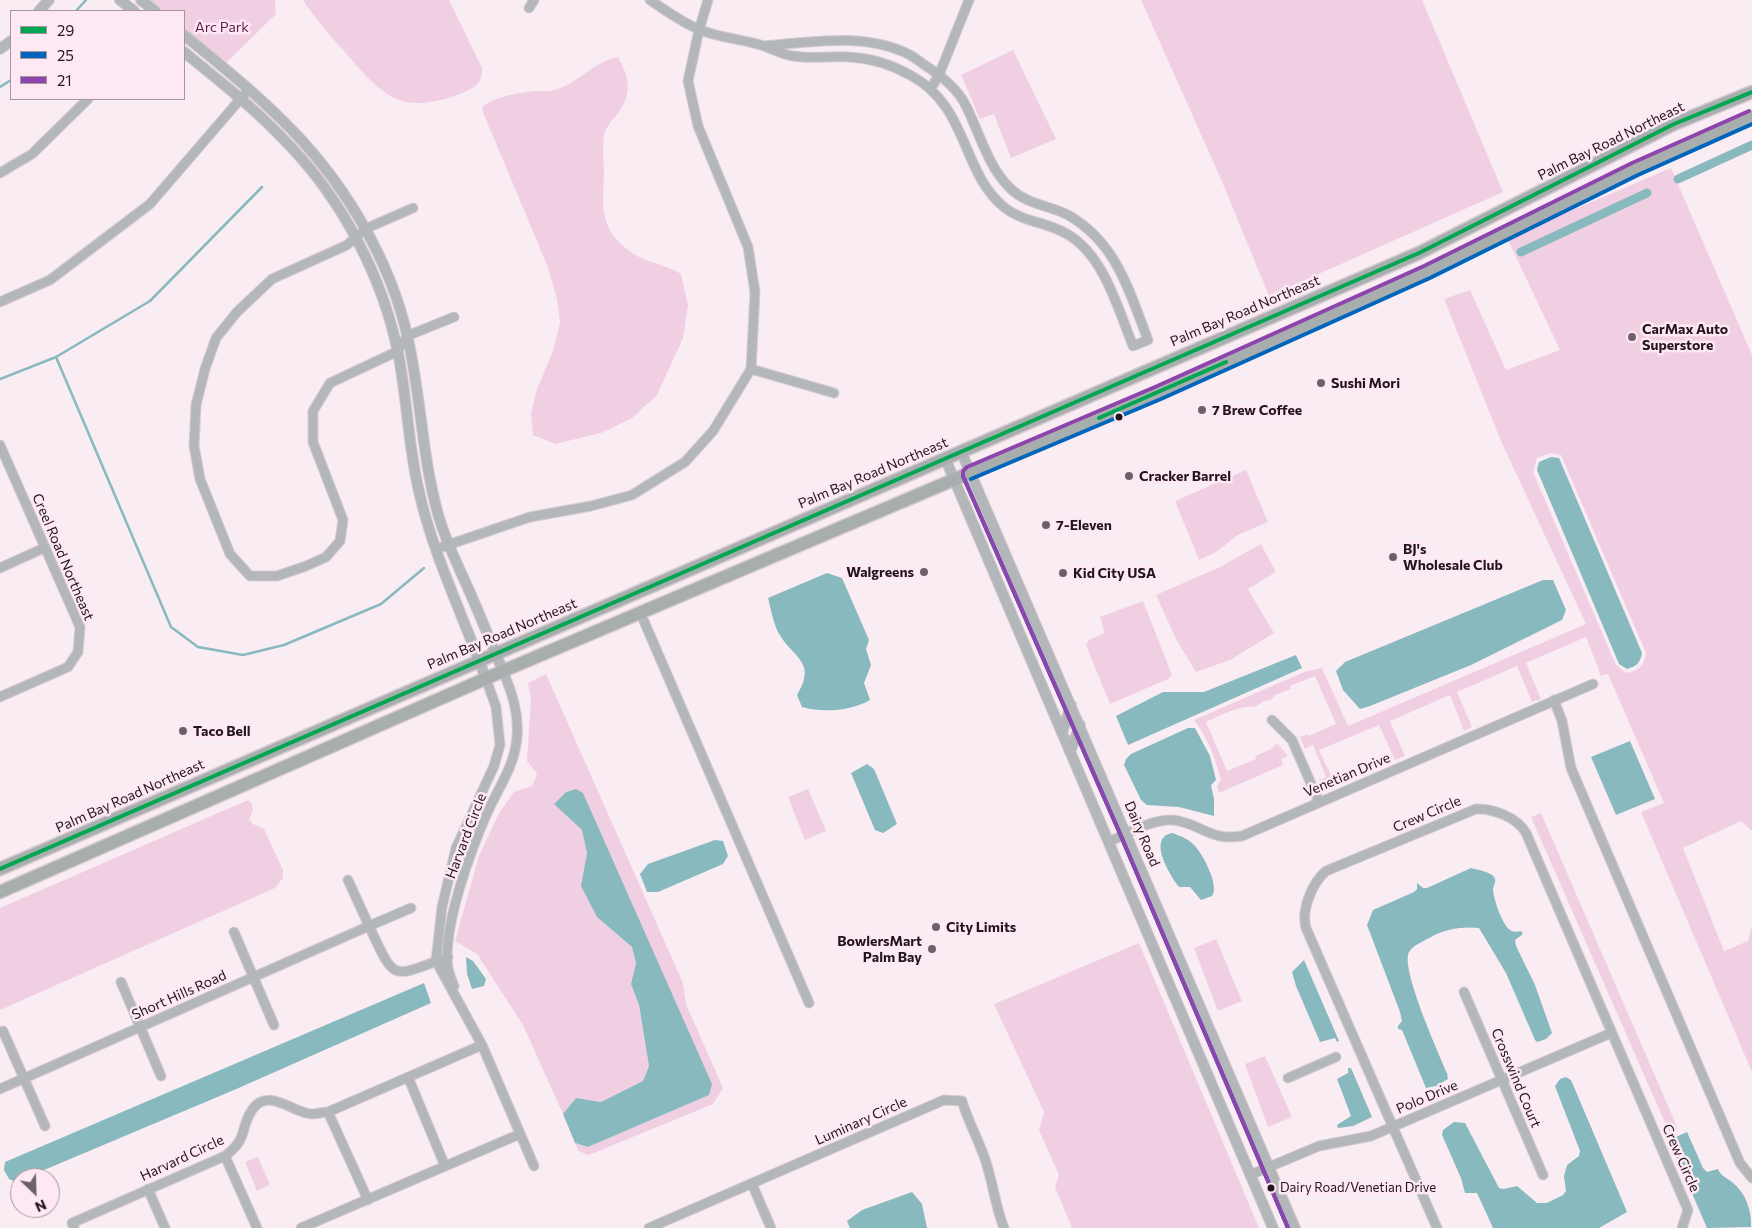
<!DOCTYPE html>
<html>
<head>
<meta charset="utf-8">
<style>
  body { margin:0 }
  #map { position:relative; width:1752px; height:1228px; overflow:hidden; background:#f9edf3; font-family:Commissioner,sans-serif }
  canvas { display:block }
  .legend { position:absolute; left:10px; top:10px; width:175px; height:90px; box-sizing:border-box; background:#fee8f4; border:1px solid #a6949e; margin:0; padding:6px 9px; list-style:none; font-size:15px; color:#22161d }
  .legend li { display:flex; align-items:center; gap:10px; height:25px }
  .legend b { width:25px; border:1px solid #a6949e }
  .north { position:absolute; left:10px; top:1168px; width:50px; height:50px; box-sizing:border-box; background:#fee8f4; border:1px solid #a6949e; border-radius:50%; rotate:156deg; font-size:14px; font-weight:700; line-height:20px; text-align:center; color:#22161d }
  .north::after { content:''; display:block; margin:auto; width:18px; height:22px; background:#6d6168; clip-path:polygon(50% 0,100% 100%,50% 72%,0 100%) }
</style>
</head>
<body>
<div id="map">
<canvas width="1752" height="1228"></canvas>
<ul class="legend">
<li><b style="height:6px;background:#00a651"></b>29</li>
<li><b style="height:6px;background:#0065bd"></b>25</li>
<li><b style="height:6px;background:#8e44ad"></b>21</li>
</ul>
<div class="north">N</div>
</div>
<script>
const ctx = document.querySelector('canvas').getContext('2d');
ctx.lineJoin = 'round';
function paint(path, color) {
  ctx.fillStyle = color;
  ctx.fill(path, 'evenodd');
}
function stroke(path, color, width, dash) {
  ctx.strokeStyle = color;
  ctx.lineWidth = width;
  ctx.lineCap = dash ? 'butt' : 'round';
  ctx.setLineDash(dash || []);
  ctx.stroke(path);
}
function write(font, color, halo, rows, align = 'center') {
  ctx.font = font + ' Commissioner,sans-serif';
  ctx.lineWidth = 5;
  ctx.setLineDash([]);
  ctx.textBaseline = 'middle';
  ctx.strokeStyle = halo;
  ctx.fillStyle = color;
  for (const [text, x, y, turn = 0] of rows) {
    ctx.save();
    ctx.translate(x, y);
    ctx.rotate((+turn || 0) * Math.PI / 180);
    ctx.textAlign = isNaN(turn) ? turn : align;
    if (halo) ctx.strokeText(text, 0, 0);
    ctx.fillText(text, 0, 0);
    ctx.restore();
  }
}
const green = new Path2D(`
  M148,0H275L276,14L222,67L184,30V11H162Z
  M303,0H449L482,68C483,84 474,88 460,94C399,117 381,94 344,51C329,34 315,19 303,0Z
  M1141,0H1422L1503,192L1269,296L1220,177Z
  M1013,50L1056,139L1011,158L994,114L980,119L961,75Z
  M618,57C629,76 633,94 618,113C613,119 605,128 604,136C602,148 604,161 604,174C603,204 599,228 627,249C643,263 664,263 681,274L688,305L683,338L657,395L632,418L601,433L555,444L533,435L531,413L537,389L553,351L560,323L557,299L547,265L482,110L483,106C497,96 518,93 535,91C541,91 548,92 554,90C578,84 594,61 618,57Z
  M1671,168L1752,355V831L1741,821L1683,848L1724,951L1748,941L1752,926V1072L1641,812L1664,803L1608,674L1601,676L1586,637L1526,663L1541,699L1532,702L1517,666L1457,692L1472,727L1464,731L1450,695L1390,721L1405,756L1395,760L1379,725L1319,750L1336,786L1331,788L1320,783L1319,780L1326,777L1313,745L1305,749L1300,737L1307,734L1308,736L1336,724L1315,676L1290,686L1291,689L1275,695L1271,700L1264,701L1255,707C1242,704 1219,716 1206,722L1227,771L1256,759L1255,756L1271,749L1277,743L1288,756L1281,759L1283,765L1219,793L1217,787L1221,780C1215,758 1208,738 1194,720L1304,672L1322,668L1348,726L1586,624L1501,441L1444,299L1470,290L1506,370L1560,350L1507,238ZM1551,453L1561,455L1646,653C1644,666 1639,671 1626,673L1616,665L1533,472L1537,458Z
  M1246,470L1268,522L1238,535L1216,552L1199,560L1175,501Z
  M1261,544L1276,572L1248,589L1274,633L1230,660L1196,672L1176,639L1156,595L1220,567Z
  M1143,601L1172,675L1168,679L1110,704L1086,645L1089,640L1105,633L1100,617Z
  M546,674L683,983L686,1004L723,1088L713,1104L589,1155L578,1151L575,1143L588,1147L709,1095L576,789L566,792L554,804L582,829L587,853L582,886L597,917L632,947L636,963L631,984L639,1005L649,1066L643,1081L601,1102L576,1098L563,1114L523,1025L477,954L455,941L479,856L499,813L514,792L532,786L537,774L527,761L531,699L528,683Z
  M808,789L826,831L805,840L788,797Z
  M248,800L252,804L253,810L249,820L253,824L264,829L283,870V878L275,888L0,1010V908Z
  M1541,813L1678,1129L1669,1132L1531,817Z
  M1216,939L1242,1001L1218,1011L1194,948Z
  M1139,943L1259,1228H1072L1055,1187L1059,1175L1039,1130L1044,1112L994,1004Z
  M1265,1056L1292,1117L1268,1127L1245,1064Z
  M258,1157L270,1185L257,1191L245,1162Z`);
const water = new Path2D(`
  M1551,457L1559,458L1642,653C1640,663 1637,666 1627,669L1619,664L1537,470L1539,462Z
  M827,573L842,578L869,640L866,649L871,665L864,683L870,700C851,711 823,713 802,707L797,695C818,661 792,658 778,632C773,622 771,609 768,598Z
  M1543,580H1553L1566,610L1562,620L1471,665L1370,706L1360,709L1343,690L1336,671L1345,662Z
  M1296,655L1302,668L1128,745L1116,716L1163,692H1204Z
  M1188,728H1195L1210,756L1216,780L1211,785L1214,799V816L1179,807L1147,805L1141,800L1124,765L1126,759L1131,754Z
  M1630,741L1655,799L1616,815L1591,757Z
  M867,764L874,769L897,824L883,833L875,830L851,773Z
  M576,789L583,793L712,1084L709,1095L588,1147L575,1143L563,1114L576,1098L601,1102L643,1081L649,1066L639,1005L631,984L636,963L632,947L597,917L581,886L587,853L582,830L554,804L566,792Z
  M1172,833C1180,836 1187,838 1193,844C1202,852 1220,886 1212,896L1201,900L1190,887H1179L1176,883C1168,871 1148,838 1172,833Z
  M715,840L723,841L728,856L723,864L658,892H647L640,874L648,864Z
  M1471,868C1478,870 1493,872 1495,879C1496,883 1493,886 1493,890C1494,900 1502,924 1510,930C1513,932 1517,932 1521,931L1523,934L1515,940L1516,946L1535,985L1552,1033L1546,1039L1537,1042L1535,1040L1506,973L1479,928C1464,926 1444,929 1431,937C1424,941 1413,945 1409,952C1400,968 1439,1054 1447,1073L1448,1079L1436,1086L1426,1088L1402,1030L1398,1029V1026L1402,1021L1400,1012L1367,925L1373,910L1414,892L1417,889V883L1423,888H1427Z
  M466,957L473,961L486,979L484,986L472,989L467,974Z
  M1304,960L1339,1041L1337,1042L1335,1038L1320,1042L1296,986L1292,972Z
  M424,983L431,1003L234,1090L25,1178H20L16,1182L9,1179L4,1170L5,1162Z
  M1348,1068H1351L1372,1117L1353,1126L1338,1128L1337,1125L1351,1116L1337,1079L1348,1073Z
  M1566,1077L1571,1080L1627,1212L1599,1228H1493L1477,1193H1465L1461,1178L1442,1135L1443,1130L1454,1122L1465,1123L1499,1188L1504,1189L1517,1186L1537,1203H1547L1563,1195L1566,1191L1564,1176L1567,1165L1579,1156L1580,1151L1555,1086L1560,1079Z
  M1687,1132L1703,1168L1707,1172L1718,1169C1721,1176 1727,1178 1732,1182C1746,1193 1752,1211 1751,1227L1707,1228L1669,1140Z
  M912,1192L922,1204L927,1228H850L847,1221L862,1210Z`);
const stream = new Path2D(`
  M76,11L86,0
  M0,87L11,80
  M56,357L171,627L198,647L243,655L284,645L381,604L424,568
  M0,379L56,357L150,301L262,187`);
const canal = new Path2D(`
  M1678,179L1752,145
  M1521,252L1647,193`);
const minor = new Path2D(`
  M650,0C665,10 681,22 698,29C718,38 743,39 764,46C773,49 783,55 793,56C811,59 831,56 849,57C870,58 892,65 910,75C969,106 961,173 1005,208C1023,222 1047,222 1067,234C1104,255 1118,309 1133,346L1148,340C1129,291 1117,243 1068,215C1049,205 1027,205 1010,188C987,166 979,130 964,102C957,90 943,77 932,70C924,65 917,59 910,55C866,32 811,42 764,46
  M529,8L534,0
  M931,88L939,75L969,0
  M0,173L32,154L88,99
  M413,208L365,229L347,245L272,279L237,312L216,338L205,369L196,405L194,446L200,479L230,554L250,576H277L306,566L326,557L340,541L343,520L313,442V411L330,383L398,351L407,336L454,317
  M0,302L50,280L150,204L249,89
  M751,369L834,393
  M0,445L80,627L78,652L68,667L0,697
  M436,549L530,517L591,506L632,495L685,462L713,431L751,369L755,292L748,247L698,126L688,81L699,30L708,0
  M0,568L44,548
  M640,612L809,1003
  M486,679L496,707L500,745L494,766L456,848L442,907L436,961L482,1045L534,1166
  M1554,700L1562,721L1571,768L1740,1163L1752,1178
  M1272,720L1292,740L1319,802
  M1109,842C1128,833 1157,816 1179,821C1205,827 1212,841 1242,836L1593,684
  M348,880L369,926L411,908
  M234,932L274,1025
  M121,982L161,1076
  M454,986C452,981 449,974 448,968C442,928 471,849 488,811C499,787 515,765 517,737C519,713 512,693 503,671
  M1464,992L1543,1175
  M3,1031L45,1126
  M408,1077L445,1166
  M1288,1078L1336,1057
  M0,1089L369,926C396,983 390,978 448,957
  M328,1112L368,1200
  M225,1156L257,1228
  M1250,1175L1319,1146L1371,1136L1611,1033
  M752,1184L771,1228
  M148,1189L165,1228
  M74,1228L72,1223L225,1156C249,1138 239,1130 252,1110C268,1086 294,1114 312,1114C317,1114 323,1112 328,1112L482,1045
  M301,1228L520,1134
  M649,1228L944,1100L962,1101C968,1121 978,1139 985,1159C993,1182 995,1206 1004,1228
  M1437,1228L1306,928C1301,910 1312,883 1326,871L1476,809C1493,808 1518,818 1526,833L1688,1210L1682,1228`);
const tertiary = new Path2D(`
  M120,0L134,11
  M141,0L155,11
  M39,11L49,0
  M184,35C217,62 251,89 281,119C341,177 390,257 408,339C421,397 422,457 438,514C445,540 457,563 468,588C480,615 491,643 503,671
  M0,49L11,41
  M184,52C221,82 259,112 291,147C343,202 383,278 398,353C407,397 408,443 418,487C432,553 463,615 486,679
  M961,451L1295,1228
  M945,458L1273,1228
  M1062,733L1071,705
  M1070,752L1080,725`);
const secondary = new Path2D(`
  M0,869L1419,253L1674,124L1752,92
  M0,892L503,671L1158,393L1427,272L1635,169L1752,117`);
const bus1 = new Path2D(`
  M1099,418L1226,362
  M0,869L1419,253L1674,124L1752,92`);
const bus2 = new Path2D(`
  M963,476L1121,836L1288,1228
  M971,479L1161,399L1430,278L1638,175L1752,124`);
const bus3 = new Path2D(`
  M1288,1228L1121,836L963,476V471L967,467L1155,387L1424,266L1632,163L1749,111`);
const markers = [
  [1632,337,5,"#6d6168"],
  [1321,383,5,"#6d6168"],
  [1202,410,5,"#6d6168"],
  [1119,417,4.5,"#22161d"],
  [1129,476,5,"#6d6168"],
  [1046,525,5,"#6d6168"],
  [1393,557,5,"#6d6168"],
  [924,572,5,"#6d6168"],
  [1063,573,5,"#6d6168"],
  [183,731,5,"#6d6168"],
  [936,927,5,"#6d6168"],
  [932,949,5,"#6d6168"],
  [1271,1188,4.5,"#22161d"]
];
const busNames = [
  ["Dairy Road/Venetian Drive",1280,1188]
];
const parkNames = [
  ["Arc Park",222,27]
];
const streetNames = [
  ["Palm Bay Road Northeast",1611,141,-26],
  ["Palm Bay Road Northeast",1245,311,-23],
  ["Palm Bay Road Northeast",873,473,-23],
  ["Creel Road Northeast",63,557,67],
  ["Palm Bay Road Northeast",502,634,-23],
  ["Venetian Drive",1347,775,-23],
  ["Palm Bay Road Northeast",130,796,-24],
  ["Crew Circle",1427,814,-23],
  ["Dairy Road",1142,834,67],
  ["Harvard Circle",466,836,-69],
  ["Short Hills Road",179,995,-24],
  ["Crosswind Court",1516,1078,67],
  ["Polo Drive",1427,1097,-23],
  ["Luminary Circle",861,1121,-24],
  ["Harvard Circle",182,1158,-25],
  ["Crew Circle",1681,1158,66]
];
const poiNames = [
  ["CarMax Auto",1642,329],
  ["Superstore",1642,345],
  ["Sushi Mori",1331,383],
  ["7 Brew Coffee",1212,410],
  ["Cracker Barrel",1139,476],
  ["7-Eleven",1056,525],
  ["BJ's",1403,549],
  ["Wholesale Club",1403,565],
  ["Walgreens",914,572,"right"],
  ["Kid City USA",1073,573],
  ["Taco Bell",193,731],
  ["City Limits",946,927],
  ["BowlersMart",922,941,"right"],
  ["Palm Bay",922,957,"right"]
];
paint(green, '#f1cfe2');
paint(water, '#88b9be');
stroke(stream, '#88b9be', 2.5);
stroke(canal, '#88b9be', 9);
stroke(minor, '#d6cbd1', 11);
stroke(tertiary, '#d6cbd1', 12);
stroke(secondary, '#d6cbd1', 15);
stroke(minor, '#b4b7b9', 9);
stroke(tertiary, '#b4b7b9', 10);
stroke(secondary, '#a8adae', 12);
stroke(bus1, '#00a651', 4);
stroke(bus2, '#0065bd', 4);
stroke(bus3, '#8e44ad', 4);
for (const [x, y, r, color] of markers) {
  const dot = new Path2D();
  dot.arc(x, y, r, 0, 2 * Math.PI);
  ctx.fillStyle = color;
  ctx.fill(dot);
  stroke(dot, '#fee8f4', 2);
}
write('13px', '#22161d', '#fee8f4', busNames, 'left');
write('14px', '#5d1e47', '#fee8f4', parkNames);
write('14px', '#22161d', '#fee8f4', streetNames);
write('bold 14px', '#22161d', '#fee8f4', poiNames, 'left');
</script>
</body>
</html>
